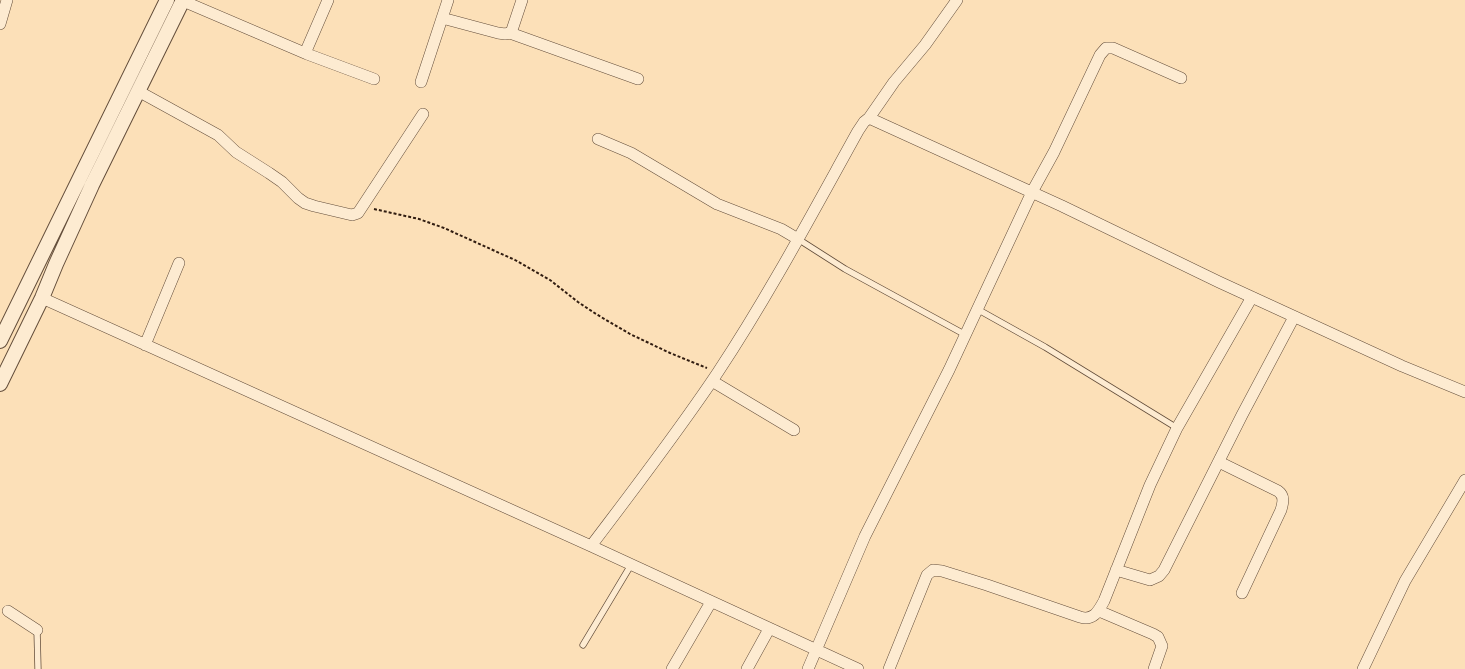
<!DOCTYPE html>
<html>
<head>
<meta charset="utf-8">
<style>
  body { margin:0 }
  canvas { display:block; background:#fce0b8 }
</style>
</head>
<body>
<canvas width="1465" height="669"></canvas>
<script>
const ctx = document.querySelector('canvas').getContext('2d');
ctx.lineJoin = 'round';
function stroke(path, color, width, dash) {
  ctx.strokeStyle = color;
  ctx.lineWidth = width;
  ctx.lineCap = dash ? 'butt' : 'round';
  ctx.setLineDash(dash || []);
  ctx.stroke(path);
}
const path = new Path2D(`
  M374,209L419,219L444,228L515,260L550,280L578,302L596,314L630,334L670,353L707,368`);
const service = new Path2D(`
  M798,239L845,269L964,334
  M977,309L1045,347L1177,428
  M37,630L38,669
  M583,645L631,565`);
const minor = new Path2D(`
  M183,1L307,54L374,79
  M442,18L498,33L505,34L510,33L512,30L522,0
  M0,24L7,0
  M510,33L638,79
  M307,54L306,51L328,0
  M421,82L448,0
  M138,91L218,135L236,152L269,173L282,182L298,198L305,203L314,206L352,215L358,213L423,114
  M869,118L894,82L925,45L957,0
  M598,139L631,153L717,204L781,229L798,239
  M42,298L591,546L858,669
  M145,345L179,263
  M712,381L794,430
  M1219,462L1278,491C1285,496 1283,503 1281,510L1242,593
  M591,546C634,489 678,432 718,372C769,295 813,212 858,131L864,122L869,118L1062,206L1219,282L1402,366L1465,392
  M1116,570L1150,580L1159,576L1164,570L1242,415L1294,317
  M8,611L37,630
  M1099,611L1153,634L1158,637L1162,646L1154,669
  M672,669L711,602
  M747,669L769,629
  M808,669L865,536L949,370L1032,192L1054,152L1100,55L1106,48H1113L1181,78
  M889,669L927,575L933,570L942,571L987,585L1080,617C1093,621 1098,612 1104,601L1150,485L1177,428L1252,297
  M1363,669L1405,581L1465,480`);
const tertiary = new Path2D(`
  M0,341L167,0
  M0,384L42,298L56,264L92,185L183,0`);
stroke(service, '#644e3b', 7);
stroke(minor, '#644e3b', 12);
stroke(tertiary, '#644e3b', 16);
stroke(path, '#311d11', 2, [3, 2]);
stroke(service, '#fdebd1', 5.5);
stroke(minor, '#fdebd1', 11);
stroke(tertiary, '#fdebd1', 14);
</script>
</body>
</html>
